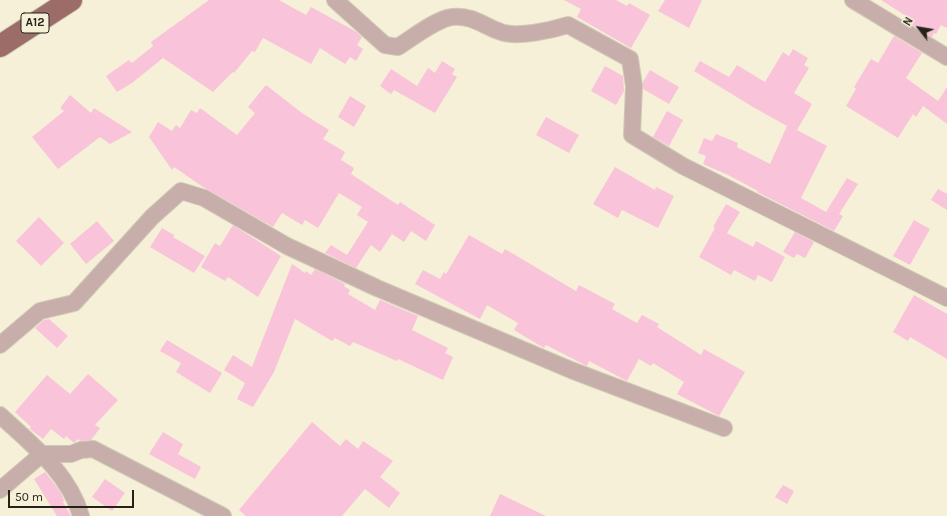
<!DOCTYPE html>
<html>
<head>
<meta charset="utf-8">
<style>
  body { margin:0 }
  #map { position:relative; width:947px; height:516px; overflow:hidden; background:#f6f0d9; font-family:Karla,sans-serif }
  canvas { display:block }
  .north { position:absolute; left:899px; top:8px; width:40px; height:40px; -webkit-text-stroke:3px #f6f0d9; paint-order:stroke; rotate:301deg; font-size:11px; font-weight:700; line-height:16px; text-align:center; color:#242219 }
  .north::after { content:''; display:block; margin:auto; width:14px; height:18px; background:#242219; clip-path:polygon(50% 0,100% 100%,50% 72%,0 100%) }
  .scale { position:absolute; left:8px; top:490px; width:126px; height:18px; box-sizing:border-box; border:2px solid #242219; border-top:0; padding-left:5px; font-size:12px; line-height:14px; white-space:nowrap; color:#242219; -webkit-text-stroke:3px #f6f0d9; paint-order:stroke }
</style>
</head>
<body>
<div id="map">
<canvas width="947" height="516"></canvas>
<div class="north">N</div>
<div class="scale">50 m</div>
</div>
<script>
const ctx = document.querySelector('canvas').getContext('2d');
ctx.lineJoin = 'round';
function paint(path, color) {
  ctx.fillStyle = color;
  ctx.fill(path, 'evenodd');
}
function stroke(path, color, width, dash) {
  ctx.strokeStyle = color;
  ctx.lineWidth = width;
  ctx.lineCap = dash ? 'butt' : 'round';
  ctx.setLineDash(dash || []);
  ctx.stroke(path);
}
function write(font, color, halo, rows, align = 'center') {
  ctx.font = font + ' Karla,sans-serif';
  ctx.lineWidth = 3;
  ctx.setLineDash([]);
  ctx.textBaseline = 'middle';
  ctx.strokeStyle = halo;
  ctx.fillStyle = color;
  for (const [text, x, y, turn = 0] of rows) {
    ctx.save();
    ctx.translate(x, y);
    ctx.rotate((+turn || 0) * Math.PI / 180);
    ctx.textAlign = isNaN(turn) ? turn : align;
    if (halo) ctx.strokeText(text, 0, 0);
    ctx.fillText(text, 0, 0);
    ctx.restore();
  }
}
const building = new Path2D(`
  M209,0H279L306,15L311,7L355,31L362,37L357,45L363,49L356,61L350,57L345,64L320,48L311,64L263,38L255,52L252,51L234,73L233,72L213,92L163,58L132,83L117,92L106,76L129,60L132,63L153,46L151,42Z
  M564,0H616L627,6L629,3L650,15L631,48L577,17L581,9Z
  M665,0H702L689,28L658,11Z
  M881,0H947V28L941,25L936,34L934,33L932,37L904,20L906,16Z
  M894,36L922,53L906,78L938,101L947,87V124L923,106L916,117L913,114L898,138L846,106L856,89L854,87L871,59L878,63Z
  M793,49L808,58L804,65L809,68L794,93L812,104L797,130L827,146L801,198L826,212L847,178L858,184L839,214L843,216L834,231L757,192L758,191L728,175L703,164L706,156L698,153L704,138L712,141L716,134L738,143L737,147L770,164L787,126L753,107L694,71L700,61L729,77L737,65L765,82L783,52L789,56Z
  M442,61L455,69L452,74L457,77L435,113L394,90L391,94L380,86L391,69L417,86L428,68L435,73Z
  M605,66L623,76L624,91L616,105L591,91Z
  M650,70L679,87L669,104L643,89V82Z
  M266,85L302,113L329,130L323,139L345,152L341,160L354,168L351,174L398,205L400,202L435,225L426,241L411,231L404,242L392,234L380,252L371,245L356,268L325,253L331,245L347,255L368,222L357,215L362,207L339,193L318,228L305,220L302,225L282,213L273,227L203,187L174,167L172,170L149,137L158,122L172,131L176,125L180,128L191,110L197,113L200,108L237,135L255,113L248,107Z
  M70,95L91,113L94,108L132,132L110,144L100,137L58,169L32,137L64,111L60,108Z
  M350,96L366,106L354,127L338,117Z
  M667,111L683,120L669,146L653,137Z
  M546,117L579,135L569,153L536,135Z
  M615,167L655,190L656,187L674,196L658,228L622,210L618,218L593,204Z
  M938,189L947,194V210L931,200Z
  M726,204L740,212L727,233L753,247L756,241L785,257L772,282L758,275L755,281L734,270L731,275L699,257L715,228L713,227Z
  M39,217L64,243L41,266L16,241Z
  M914,220L930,229L910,265L893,256Z
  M97,221L114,241L86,264L70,244Z
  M233,225L281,256L258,297L228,277L225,281L201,267L215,243L220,246Z
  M162,228L174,235L173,237L205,256L194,273L150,247Z
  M795,232L814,242L805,258L797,254L794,258L783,252Z
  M469,235L502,254L505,249L576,291L579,285L615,304L612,309L637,323L642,315L659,324L657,327L701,355L704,349L745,372L719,416L677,394L684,382L653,363L651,366L639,359L627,381L589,361L587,366L546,345L544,348L514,330L518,323L487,305L480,319L415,284L423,270L440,279L444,272L446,274Z
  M292,264L305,273L306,271L311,275L315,269L345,284L344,286L350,290L348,294L375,310L380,300L418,316L412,330L448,348L445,353L453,357L443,380L398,359L397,361L353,342L350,346L335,338L332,341L295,319L274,372L253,407L237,399L245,383L224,370L233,355L252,367Z
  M914,295L947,314V359L910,337L908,341L893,332Z
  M49,319L68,336L57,348L35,328L44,320Z
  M167,340L222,373L210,393L176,372L181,363L160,351Z
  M88,374L118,400L95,425L100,428L91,440L80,441L78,439L74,443L66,436L64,439L51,429L43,439L30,429L31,427L15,412L47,375L70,394Z
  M312,422L340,446L346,439L358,449L363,441L393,461L380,477L400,493L389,508L365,489L342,516H246L239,510Z
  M163,432L183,444L178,454L201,467L195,479L149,454Z
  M45,472L60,491L64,500L63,502L71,516H57L34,479Z
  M105,479L125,493L112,511L92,497Z
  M783,485L794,491L787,504L775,497Z
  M500,494L546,516H490Z`);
const minor = new Path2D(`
  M335,0L385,45L398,47C412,38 436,19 452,17C473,15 483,26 501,32C518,38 552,30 568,25L630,59L634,86L632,135L683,166L947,298
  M853,0L947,57
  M0,345L40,311L74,303L152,217L181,191L204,198L287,246L377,288L571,370L724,428
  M0,415C31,444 69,473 81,516
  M0,490L42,454H71L81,450L93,449L223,516`);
const trunk = new Path2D(`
  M0,46L71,0`);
const shields = [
  [35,23,28]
];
const shieldNames = [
  ["A12",35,23]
];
paint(building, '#f9c3d9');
stroke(minor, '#d0cbb6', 18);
stroke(trunk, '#d0cbb6', 24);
stroke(minor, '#c8aeab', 16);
stroke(trunk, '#9c6c68', 22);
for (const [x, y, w] of shields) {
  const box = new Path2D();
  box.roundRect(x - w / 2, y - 10, w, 20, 3);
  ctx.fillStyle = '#f6f0d9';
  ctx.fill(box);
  stroke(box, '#242219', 1);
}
write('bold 12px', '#242219', null, shieldNames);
</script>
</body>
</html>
